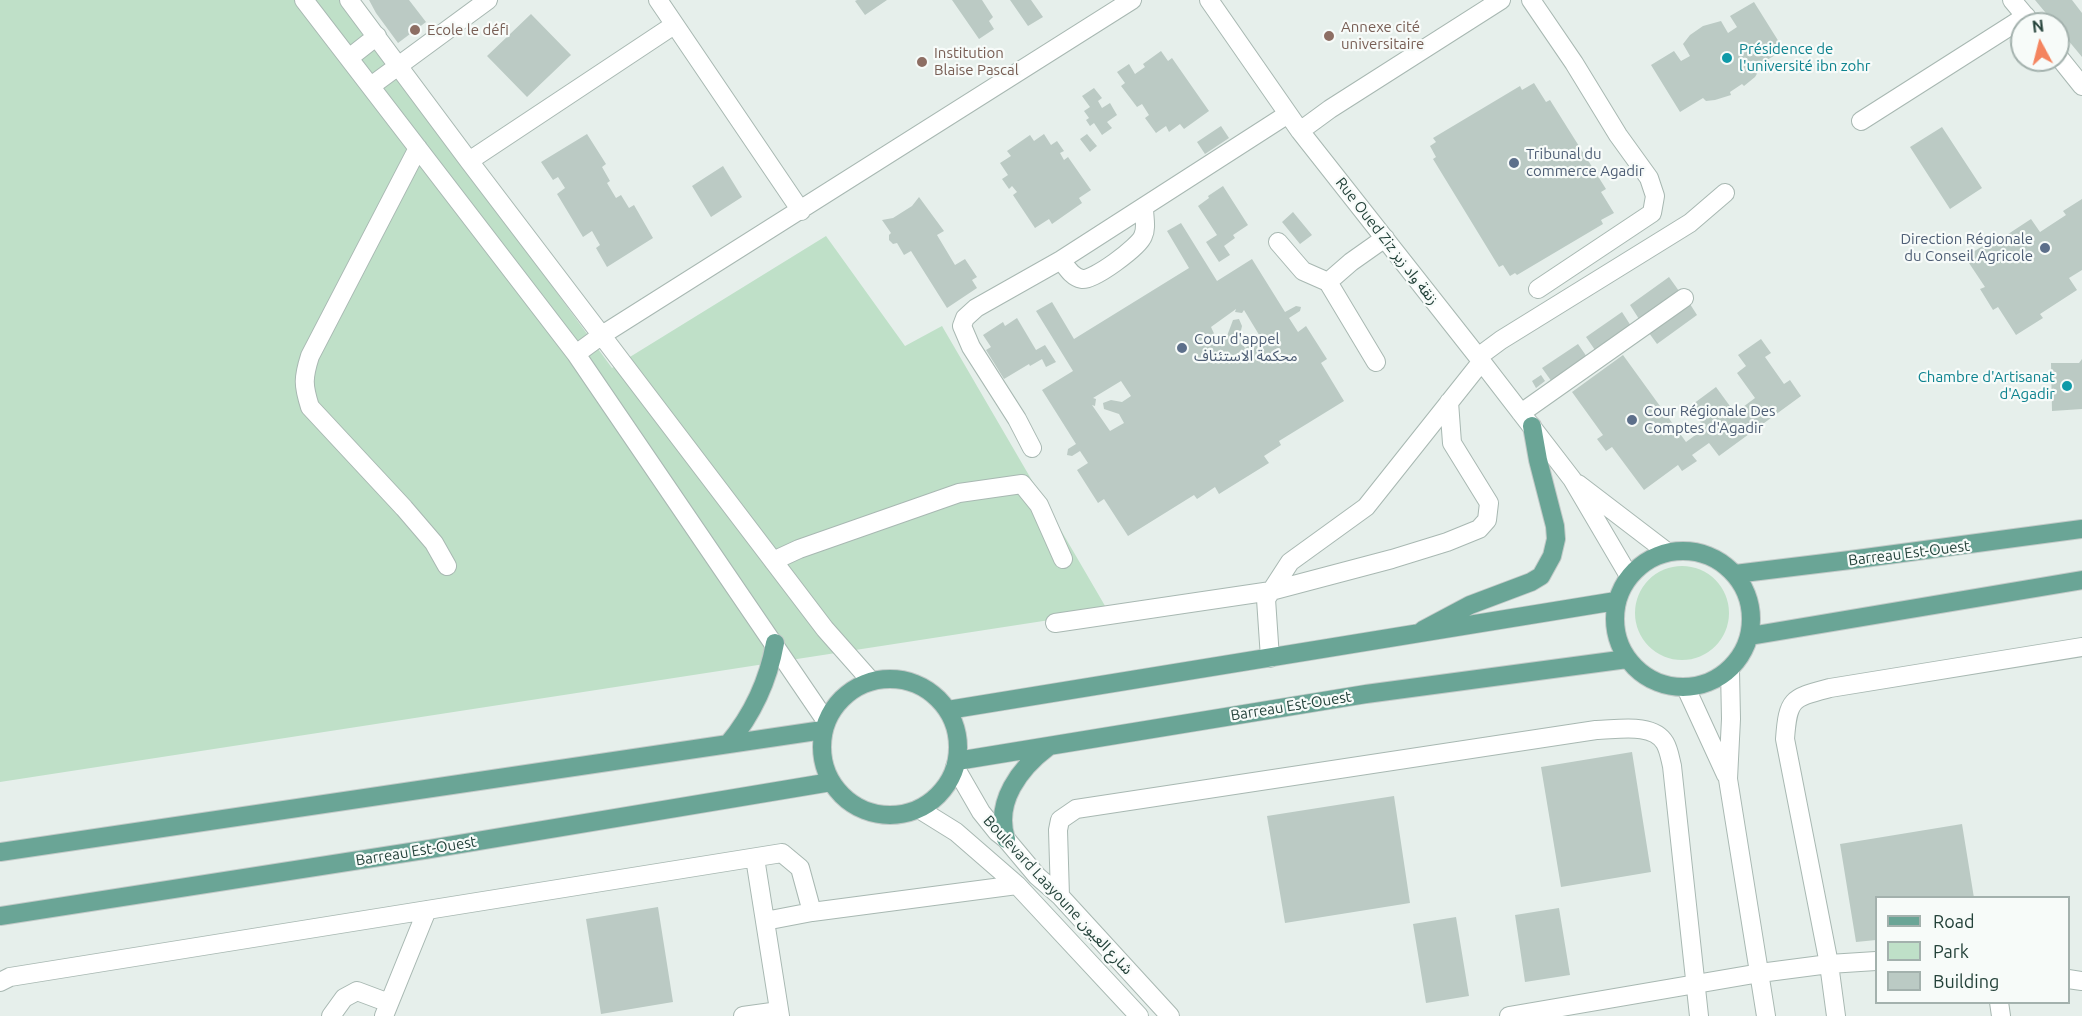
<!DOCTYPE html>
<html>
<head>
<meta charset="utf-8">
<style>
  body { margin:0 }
  #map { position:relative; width:2082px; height:1016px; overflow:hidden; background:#e6efeb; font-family:Ubuntu,sans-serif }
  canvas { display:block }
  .legend { position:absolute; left:1875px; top:896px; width:195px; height:108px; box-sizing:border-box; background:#f7fbf9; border:2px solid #a3b1ad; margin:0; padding:8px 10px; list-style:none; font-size:18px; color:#24423a }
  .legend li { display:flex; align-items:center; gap:12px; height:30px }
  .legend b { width:30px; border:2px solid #a3b1ad }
  .north { position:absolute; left:2010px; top:12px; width:60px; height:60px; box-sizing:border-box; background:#f7fbf9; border:2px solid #a3b1ad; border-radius:50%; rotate:353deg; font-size:16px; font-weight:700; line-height:24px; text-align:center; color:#24423a }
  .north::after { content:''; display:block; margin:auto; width:21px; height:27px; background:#f4845f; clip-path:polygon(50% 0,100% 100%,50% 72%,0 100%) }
</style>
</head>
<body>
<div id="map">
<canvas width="2082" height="1016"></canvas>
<ul class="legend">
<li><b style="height:8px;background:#6aa596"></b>Road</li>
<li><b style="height:16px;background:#bfe0c8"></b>Park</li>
<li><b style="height:16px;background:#bbcac4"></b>Building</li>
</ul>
<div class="north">N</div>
</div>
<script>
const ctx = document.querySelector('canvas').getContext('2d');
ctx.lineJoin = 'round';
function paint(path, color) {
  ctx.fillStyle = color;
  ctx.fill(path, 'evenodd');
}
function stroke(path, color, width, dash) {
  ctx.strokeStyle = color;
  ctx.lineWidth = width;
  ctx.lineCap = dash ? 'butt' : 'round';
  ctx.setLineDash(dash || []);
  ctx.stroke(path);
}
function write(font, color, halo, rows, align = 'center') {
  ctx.font = font + ' Ubuntu,"Noto Sans Arabic",sans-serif';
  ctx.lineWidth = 4.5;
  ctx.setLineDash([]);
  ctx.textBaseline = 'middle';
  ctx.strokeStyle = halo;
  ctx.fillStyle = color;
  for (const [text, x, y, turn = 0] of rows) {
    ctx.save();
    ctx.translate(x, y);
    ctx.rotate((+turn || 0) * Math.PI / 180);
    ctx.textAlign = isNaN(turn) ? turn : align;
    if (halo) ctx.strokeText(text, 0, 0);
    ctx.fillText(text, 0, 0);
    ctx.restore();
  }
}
const green = new Path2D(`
  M0,0H343L612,368L826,236L905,346L942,326L1108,611L0,782Z
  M1635 613a47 47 0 1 1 94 0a47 47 0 1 1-94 0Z`);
const building = new Path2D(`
  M369,0H409L426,22L398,43L376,13Z
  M857,0H887L865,15L855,1Z
  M952,0H982L993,17L989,21L994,29L979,39Z
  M1010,0H1031L1043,17L1028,26Z
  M2035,0H2072L2082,13V57L2058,28V24H2055Z
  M1754,2L1784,50L1760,64L1761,67L1755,77L1744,86L1742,84L1730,92L1731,95L1715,100L1706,101L1703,98L1680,112L1651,65L1674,51L1681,61L1690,56L1683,44L1690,35L1703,26L1721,21L1728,33L1737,27L1730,16Z
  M531,14L571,55L527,97L487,56Z
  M1161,51L1168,61L1172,58L1209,111L1184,129L1180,124L1169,132L1166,126L1156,133L1145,118L1149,115L1142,104L1137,107L1121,86L1125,83L1117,72L1129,64L1135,74L1145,67L1143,64Z
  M1534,83L1546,102L1550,100L1606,189L1601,192L1614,213L1601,220L1603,224L1517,275L1515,273L1510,276L1503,265L1499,267L1433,159L1436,157L1430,146L1436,142L1433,138L1520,86L1522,90Z
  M1094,88L1102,98L1098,101L1102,108L1110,103L1117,115L1107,122L1112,128L1102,135L1094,123L1090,126L1086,120L1089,118L1084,111L1090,107L1082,96Z
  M1221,126L1229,138L1205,154L1197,142Z
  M1942,127L1982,188L1950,209L1910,147Z
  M587,134L606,164L602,167L610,181L607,183L616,198L621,195L629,208L634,205L653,238L607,267L596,248L600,245L592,231L583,237L557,194L565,188L558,177L553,180L541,162Z
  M1044,134L1051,145L1057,141L1064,151L1060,153L1064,160L1068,157L1091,190L1079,198L1082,203L1052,224L1049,219L1035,228L1013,195L1017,192L1012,186L1009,189L1002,179L1008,175L1000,163L1011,156L1007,151L1030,135L1034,141Z
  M1087,134L1097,146L1090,152L1080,139Z
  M723,166L742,197L711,217L692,186Z
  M1223,186L1248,225L1233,235L1235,238L1224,246L1230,255L1219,262L1206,242L1217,235L1198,206L1209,198L1208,196Z
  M919,197L944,231L937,235L955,265L965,259L977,277L972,280L977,288L947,308L911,251L904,255L897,243L893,244L889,240V235L891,233L882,220L893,218L912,206Z
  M2082,199V270L2069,278L2077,290L2040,314L2043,318L2016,335L1998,307L1993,310L1980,289L1985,287L1965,257L1994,239L1996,242L2031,219L2040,232L2066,215L2063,211Z
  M1293,212L1312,235L1300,244L1282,222Z
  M1181,223L1217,281L1252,259L1285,312L1296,306L1301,307L1300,311L1289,318L1298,332L1306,326L1327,359L1321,363L1344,401L1279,441L1281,445L1264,456L1269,463L1219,494L1215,487L1197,499L1194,495L1128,536L1104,499L1098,503L1077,470L1088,463L1080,451L1072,456L1067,455L1068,449L1076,444L1042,390L1073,371L1036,311L1052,302L1074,339L1189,268L1167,231ZM1236,309L1235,312L1242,313L1244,310L1261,338L1245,348L1239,339L1242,326L1239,319L1233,320L1227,336L1218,342L1211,327ZM1121,381L1131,396L1122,402L1111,400L1103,403L1104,409L1119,414L1124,423L1110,431L1092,405L1095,406L1096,399L1093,398Z
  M1669,277L1679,291L1639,319L1630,305Z
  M1690,304L1697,315L1657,344L1649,333Z
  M1622,312L1631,326L1595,350L1586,337Z
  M1017,318L1036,350L1045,345L1056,362L1046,367L1042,359L1030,366L1029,364L1004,379L986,350L991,347L983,335L1003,322L1005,326Z
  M1761,339L1771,353L1765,357L1784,384L1790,380L1801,396L1719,456L1709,443L1692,455L1697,461L1682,471L1678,465L1644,490L1612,447L1606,451L1597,439L1603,435L1572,392L1623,355L1686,442L1705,428L1689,407L1716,387L1735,413L1755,398L1737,373L1746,366L1738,355Z
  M1578,344L1587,357L1552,382L1542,368Z
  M2082,359V409L2052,411L2051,363H2079Z
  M1541,375L1545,381L1536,388L1532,381Z
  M1632,752L1651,872L1561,887L1541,767Z
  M1394,796L1410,903L1285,923L1267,816Z
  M1962,824L1974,898H1876V940L1856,942L1840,844Z
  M658,907L673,1002L601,1014L586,919Z
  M1559,908L1570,975L1525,982L1515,915Z
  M1456,917L1469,996L1426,1003L1413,924Z`);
const minor = new Path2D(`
  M304,0L576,354L826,721
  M349,0L469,161L825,629L871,681
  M658,0L801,211
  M1209,0L1300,131L1478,357L1572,479L1629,576
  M1531,0L1574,63L1618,135L1649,178L1655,196L1652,213L1538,289
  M2012,0L2032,24
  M2058,56L2082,86
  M349,58L377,36
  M371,86L488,0
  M1861,121L2026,16
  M1300,131L1330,109L1501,0
  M418,148L310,356C303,378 303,385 310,407L404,508L434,543L447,566
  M469,161L674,25
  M1278,242L1303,271L1328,282
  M1061,260C1067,268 1072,277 1082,279C1093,281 1139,247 1143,236C1147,228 1144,217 1144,208
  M576,354L602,335L1132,0
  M1478,357L1501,340L1690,223L1725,193
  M1376,362L1328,282L1351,262L1385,238
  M1521,413L1684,298
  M1032,448L1017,419L971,347L962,326L965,318L976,308L1061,260L1288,114
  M1578,484L1667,552
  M773,561L799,549L959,493L1022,484L1039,505L1063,559
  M1055,623L1271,591L1392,559L1447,542L1479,529L1487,520L1489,503L1452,443L1449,402
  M1270,658L1266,599L1290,562L1366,507L1482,361
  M1730,670L1731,719L1728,779L1766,1016
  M1686,688L1726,775
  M955,767L981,812L997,832L1006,839L1037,876L1060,896L1170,1016
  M919,809L956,832L1017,885L1139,1016
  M755,858L780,1016
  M1060,896L1058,830L1060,820L1076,809L1596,730C1616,730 1653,722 1665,743C1669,750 1670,758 1672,766L1699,1016
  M765,921L812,912L1017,885
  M2068,979L2082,981
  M0,982L10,977L782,853L800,868L812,912
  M1999,1002L2001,1016
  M331,1016L344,998L357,991L389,1003
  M384,1016L427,910
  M743,1016L779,1011
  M1509,1016L1760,973L1829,964L1876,961
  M1836,1016L1829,964L1785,739C1788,698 1792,698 1830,688L2082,647`);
const major = new Path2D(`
  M1615 619a68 68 0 1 1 136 0a68 68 0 1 1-136 0Z
  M1735,574L1850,560L2082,529
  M1423,630L1470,605L1531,582L1541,576L1552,556L1556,539L1555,526L1538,460L1532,426
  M1750,636L2082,580
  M822 747a68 68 0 1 1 136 0a68 68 0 1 1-136 0Z
  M948,710L1616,601
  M728,744C753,714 768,682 775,643
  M957,761L1366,694L1627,659
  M1006,839C994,802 1020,768 1048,747
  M0,852L823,730
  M0,916L430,849L831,782`);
const markers = [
  [415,30,6,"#8d6e63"],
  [1329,36,6,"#8d6e63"],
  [1727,58,6,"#0f9aa8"],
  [922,62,6,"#8d6e63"],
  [1514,163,6,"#5c6f8a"],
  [2045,248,6,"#5c6f8a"],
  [1182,348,6,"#5c6f8a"],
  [2067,386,6,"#0f9aa8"],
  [1632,420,6,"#5c6f8a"]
];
const educationNames = [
  ["Annexe cité",1341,27],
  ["universitaire",1341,44],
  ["Ecole le défi",427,30],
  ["Institution",934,53],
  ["Blaise Pascal",934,70]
];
const cultureNames = [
  ["Présidence de",1739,49],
  ["l'université ibn zohr",1739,66],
  ["Chambre d'Artisanat",2055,377,"right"],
  ["d'Agadir",2055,394,"right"]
];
const serviceNames = [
  ["Tribunal du",1526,154],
  ["commerce Agadir",1526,171],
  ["Direction Régionale",2033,239,"right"],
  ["du Conseil Agricole",2033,256,"right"],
  ["Cour d'appel",1194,339],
  ["محكمة الاستئناف",1194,356],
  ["Cour Régionale Des",1644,411],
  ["Comptes d'Agadir",1644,428]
];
const streetNames = [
  ["Rue Oued Ziz زنقة واد زيز",1387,241,52],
  ["Barreau Est-Ouest",1909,553,-7],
  ["Barreau Est-Ouest",1291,706,-9],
  ["Barreau Est-Ouest",416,851,-9],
  ["Boulevard Laayoune شارع العيون",1058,895,47]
];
paint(green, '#bfe0c8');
paint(building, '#bbcac4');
stroke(minor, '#a8b8b2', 20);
stroke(major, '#c2cac8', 20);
stroke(minor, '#fff', 18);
stroke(major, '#6aa596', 18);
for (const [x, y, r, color] of markers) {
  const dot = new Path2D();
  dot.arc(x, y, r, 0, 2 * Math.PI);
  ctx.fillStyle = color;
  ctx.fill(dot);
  stroke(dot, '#f7fbf9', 2);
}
write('15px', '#785e54', '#f7fbf9', educationNames, 'left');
write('15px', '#0d838f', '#f7fbf9', cultureNames, 'left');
write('15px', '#4e5e75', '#f7fbf9', serviceNames, 'left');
write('15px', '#24423a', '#f7fbf9', streetNames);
</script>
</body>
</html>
